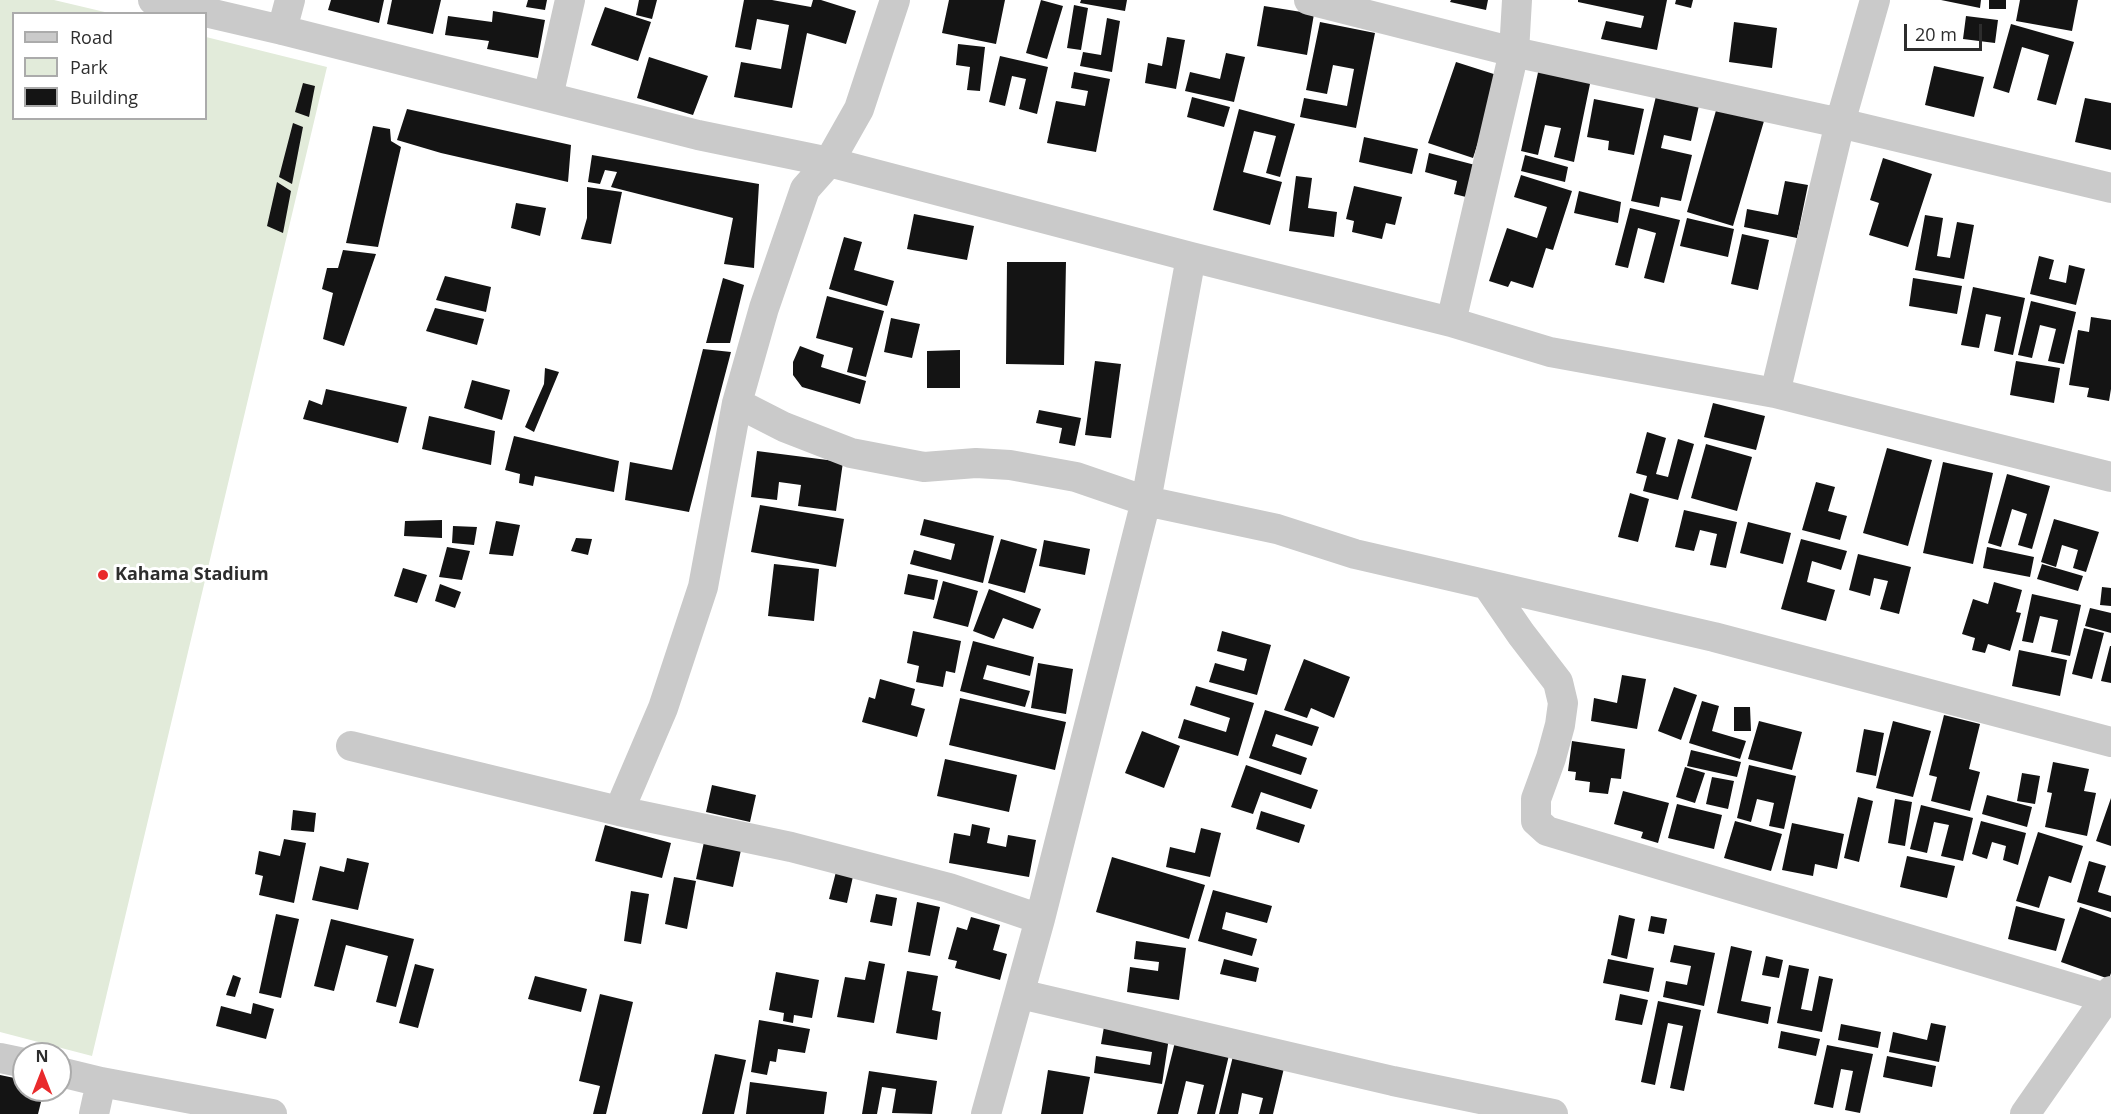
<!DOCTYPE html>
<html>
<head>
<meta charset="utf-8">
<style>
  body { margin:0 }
  #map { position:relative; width:2111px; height:1114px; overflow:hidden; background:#fff; font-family:"Open Sans",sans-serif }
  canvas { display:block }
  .legend { position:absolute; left:12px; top:12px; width:195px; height:108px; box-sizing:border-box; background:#fff; border:2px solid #ababab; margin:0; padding:8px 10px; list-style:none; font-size:18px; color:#2d2d2d }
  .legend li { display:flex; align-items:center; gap:12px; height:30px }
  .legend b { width:30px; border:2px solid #ababab }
  .north { position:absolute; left:12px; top:1042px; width:60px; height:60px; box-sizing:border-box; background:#fff; border:2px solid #ababab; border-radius:50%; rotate:0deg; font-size:16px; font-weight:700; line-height:24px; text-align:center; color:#2d2d2d }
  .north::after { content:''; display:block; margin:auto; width:21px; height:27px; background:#e92a2c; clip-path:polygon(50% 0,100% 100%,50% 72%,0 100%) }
  .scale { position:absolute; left:1904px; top:24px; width:78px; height:27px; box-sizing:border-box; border:3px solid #2d2d2d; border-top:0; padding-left:8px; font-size:18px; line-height:21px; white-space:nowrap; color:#2d2d2d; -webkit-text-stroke:4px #fff; paint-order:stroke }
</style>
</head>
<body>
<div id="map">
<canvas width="2111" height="1114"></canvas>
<ul class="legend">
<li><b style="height:8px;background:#cacaca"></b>Road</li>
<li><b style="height:16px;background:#e2ebda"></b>Park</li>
<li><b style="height:16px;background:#141414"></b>Building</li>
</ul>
<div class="north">N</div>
<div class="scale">20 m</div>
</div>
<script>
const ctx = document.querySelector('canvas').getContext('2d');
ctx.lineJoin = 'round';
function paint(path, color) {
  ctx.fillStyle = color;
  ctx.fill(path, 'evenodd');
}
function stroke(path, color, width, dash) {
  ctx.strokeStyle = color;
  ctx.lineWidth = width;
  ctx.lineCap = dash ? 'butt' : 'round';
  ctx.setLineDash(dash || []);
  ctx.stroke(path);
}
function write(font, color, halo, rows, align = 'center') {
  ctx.font = font + ' "Open Sans",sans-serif';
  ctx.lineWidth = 6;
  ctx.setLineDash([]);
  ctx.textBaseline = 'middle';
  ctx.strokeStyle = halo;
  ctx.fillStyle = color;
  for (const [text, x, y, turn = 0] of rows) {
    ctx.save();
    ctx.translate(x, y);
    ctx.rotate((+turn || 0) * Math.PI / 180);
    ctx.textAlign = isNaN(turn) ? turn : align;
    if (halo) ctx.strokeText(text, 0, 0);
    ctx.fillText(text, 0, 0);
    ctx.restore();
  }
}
const green = new Path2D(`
  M0,0H54L109,13L14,14V118H206V37L327,67L92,1056L0,1032Z`);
const building = new Path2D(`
  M331,0H384L379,23L328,10Z
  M392,0H441L433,34L387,24Z
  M528,0H547L545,10L526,7Z
  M639,0H657L652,19L636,15Z
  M744,0H772L811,7L813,0H821L856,11L846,44L807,33L792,108L734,97L741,62L781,69L789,25L757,19L751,50L735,47Z
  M949,0H1005L996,44L942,33Z
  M1041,0L1063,6L1047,59L1026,53Z
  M1081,0H1127L1125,11L1080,3Z
  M1451,0H1488L1486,10L1450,2Z
  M1578,0H1667L1657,50L1601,39L1606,21L1641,28L1644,16L1578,2Z
  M1676,0H1693L1691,8L1675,4Z
  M1941,0H1981L1980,8Z
  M1989,0H2006V9H1989Z
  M2020,0H2078L2072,31L2016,21Z
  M1074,5L1088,8L1081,50L1067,48Z
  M1264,6L1314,14L1307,55L1257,46Z
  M605,7L651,22L638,61L591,45Z
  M493,11L545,20L538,58L487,49L489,41L445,35L448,16L492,22Z
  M1966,16L1998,20L1995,43L1963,39Z
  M1107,18L1120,21L1112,72L1080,66L1083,52L1101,55Z
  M1320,22L1375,33L1356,128L1300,117L1304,98L1347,106L1354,69L1333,65L1327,94L1306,90Z
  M1734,22L1777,28L1772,68L1729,62Z
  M2011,24L2074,42L2056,105L2037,100L2049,55L2022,47L2009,93L1993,88Z
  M1167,37L1185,40L1176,89L1145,83L1148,63L1162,66Z
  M958,44L985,47L980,91L967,90L970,67L956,65Z
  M1226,53L1245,57L1234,102L1185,91L1190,72L1220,79Z
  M1000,56L1048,67L1037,114L1019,109L1026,79L1012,76L1005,106L989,102Z
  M649,57L708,76L693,115L637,98Z
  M1456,62L1500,76L1473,158L1428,143Z
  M1934,66L1984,77L1974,117L1925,105Z
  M1539,68L1591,79L1574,162L1554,157L1561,128L1545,125L1538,155L1521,151Z
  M1074,72L1110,79L1096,152L1047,143L1056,101L1085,106L1088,91L1071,88Z
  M303,83L315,86L309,117L295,112Z
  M1657,92L1700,101L1691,141L1664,135L1661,148L1692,155L1681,201L1661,197L1659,207L1631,201Z
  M1192,97L1230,107L1224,127L1187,117Z
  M2085,98L2111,103V150L2075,142Z
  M1594,99L1644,109L1634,155L1608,150L1609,141L1587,137Z
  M1717,107L1764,121L1733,226L1687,212Z
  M407,109L571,145L568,182L441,153L397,140Z
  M1239,109L1295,124L1280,177L1266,173L1276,136L1254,131L1243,172L1282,182L1270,225L1213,210Z
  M293,123L303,127L292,184L279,177Z
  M373,126L390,129L391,141L401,147L378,247L346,243Z
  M1364,137L1418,149L1412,174L1359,162Z
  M1429,153L1479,166L1470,198L1454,194L1457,181L1425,172Z
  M592,155L759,184L754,268L724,264L733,218L611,187L617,172L605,170L600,184L588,182Z
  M1525,155L1568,167L1565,182L1521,171Z
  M1883,158L1932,174L1908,247L1869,235L1879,203L1870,200Z
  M1521,175L1572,191L1553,250L1546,248L1533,288L1511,281L1508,287L1489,281L1507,228L1537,238L1547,207L1514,197Z
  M1296,176L1312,178L1308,208L1337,212L1334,237L1289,231Z
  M1785,181L1808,185L1797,238L1744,227L1747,209L1778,215Z
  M277,182L291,191L283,233L267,226Z
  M1354,186L1402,197L1395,225L1386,223L1382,239L1352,232L1354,221L1346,219Z
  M587,187L622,192L611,244L581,239L587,218Z
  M1579,191L1621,202L1618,223L1574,213Z
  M516,203L546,208L540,236L511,228Z
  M1630,208L1680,220L1664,283L1644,278L1656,233L1638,228L1628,268L1615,265Z
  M914,214L974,226L967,260L907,249Z
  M1925,215L1943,218L1937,256L1950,258L1957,222L1974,225L1964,279L1915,270Z
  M1687,218L1734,229L1728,257L1680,246Z
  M1742,234L1769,240L1758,290L1731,284Z
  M844,237L862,242L854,270L894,281L887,306L829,289Z
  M343,250L376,254L344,346L323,339L333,293L322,289L327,268H338Z
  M2039,256L2054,260L2049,279L2066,283L2069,265L2085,269L2076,305L2030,294Z
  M1007,262H1066L1064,365L1006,364Z
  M445,276L491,287L486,312L436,300Z
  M723,278L744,285L730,343H706Z
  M1913,278L1962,286L1957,314L1909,306Z
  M1973,287L2025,298L2013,355L1994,351L2001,317L1986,314L1979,348L1961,345Z
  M827,296L884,311L866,377L847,372L853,348L816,338Z
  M2031,301L2076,312L2064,364L2048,361L2056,329L2040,325L2032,358L2018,355Z
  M435,308L484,319L477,345L426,331Z
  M2091,317L2111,320V389L2109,401L2087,397L2089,388L2069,385L2078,330L2089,332Z
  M891,318L920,324L912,358L884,352Z
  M800,346L824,355L821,367L866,381L860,404L802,387L793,375V362Z
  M703,349L731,352L689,512L625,500L630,462L672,470Z
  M960,350V388H927V351Z
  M1095,361L1121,364L1111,438L1085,435Z
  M2016,361L2060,368L2054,403L2010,395Z
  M545,368L559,372L534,432L525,427L544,384Z
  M472,380L510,390L502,420L464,408Z
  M326,389L407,407L398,443L303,419L309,400L322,405Z
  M1713,403L1765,416L1756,450L1704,437Z
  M1039,410L1081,418L1075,446L1059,443L1062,428L1036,423Z
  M429,416L495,431L491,465L422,449Z
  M1647,432L1666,438L1656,474L1668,477L1678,439L1694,444L1678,500L1643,491L1647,476L1636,473Z
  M514,436L619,461L614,492L535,476L533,486L519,483L520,474L505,470Z
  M1706,444L1752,457L1737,511L1691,498Z
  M1887,448L1932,460L1908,546L1863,533Z
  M757,451L843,462L836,511L798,506L801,485L779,482L777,500L751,497Z
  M1943,462L1993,473L1973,564L1923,553Z
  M2007,474L2050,486L2032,549L2018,545L2027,514L2012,509L2001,547L1988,543Z
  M1816,482L1835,487L1828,511L1847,516L1840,540L1802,530Z
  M1630,493L1649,499L1638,542L1618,537Z
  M760,505L844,519L836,567L751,552Z
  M1684,510L1737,522L1726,568L1710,565L1717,534L1700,530L1694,551L1675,547Z
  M924,519L994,536L983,583L910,564L914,550L951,560L955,544L920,535Z
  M2054,519L2099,532L2086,572L2073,568L2078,550L2062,545L2056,567L2041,562Z
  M442,520V538L404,536L405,521Z
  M496,521L520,525L513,556L489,554Z
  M1748,522L1791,533L1783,564L1740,553Z
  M453,526L477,527L474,545L452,543Z
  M576,538L592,539L588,555L571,551Z
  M1001,539L1037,549L1025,593L988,583Z
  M1801,539L1847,551L1841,570L1812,561L1807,582L1835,590L1826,621L1781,609Z
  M1044,540L1090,549L1085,575L1039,566Z
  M447,547L470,551L462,580L439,577Z
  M1987,547L2034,557L2030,577L1983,568Z
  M1858,554L1911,567L1899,614L1880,609L1888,581L1874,578L1870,596L1849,590Z
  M774,564L819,569L814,621L768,616Z
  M2042,564L2083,576L2078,591L2037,579Z
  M403,568L427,575L417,603L394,596Z
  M908,574L938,580L934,600L904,594Z
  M943,581L978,591L968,627L933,618Z
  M1994,582L2022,590L2016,612L2021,613L2010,651L1988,644L1985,653L1972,650L1975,638L1962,634L1973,599L1988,604Z
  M440,584L461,592L455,608L435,601Z
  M2102,587L2111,588V606L2100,605Z
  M989,589L1041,609L1033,629L1003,618L994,639L973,631Z
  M2032,594L2081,605L2070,656L2051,652L2058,620L2040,616L2033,643L2022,641Z
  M2090,608L2111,613V633L2085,626Z
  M2084,628L2104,633L2092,679L2072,674Z
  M913,631L961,641L955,673L946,671L943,687L916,682L919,666L907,663Z
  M1222,631L1271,645L1257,695L1209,682L1215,663L1244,671L1247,659L1217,651Z
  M973,641L1034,657L1030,676L987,665L983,679L1030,691L1025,707L960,691Z
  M2110,646H2111V683L2101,681Z
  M2019,650L2067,660L2060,696L2012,686Z
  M1304,659L1350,677L1334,718L1311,708L1307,718L1284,710Z
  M1038,663L1073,669L1066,714L1031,708Z
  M1622,675L1646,679L1637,729L1591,721L1594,698L1617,703Z
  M880,679L915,689L911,705L925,709L917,737L862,722L869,697L875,699Z
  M1196,686L1254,703L1238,756L1178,738L1184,719L1226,732L1230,718L1190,705Z
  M1674,687L1697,695L1681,740L1658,731Z
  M960,698L1066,722L1055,770L949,745Z
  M1702,701L1719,706L1712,731L1746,741L1740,759L1689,743Z
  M1734,707H1750L1751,731H1734Z
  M1265,710L1319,727L1312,746L1276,734L1272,746L1307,758L1301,775L1249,758Z
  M1944,715L1980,724L1969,769L1980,772L1970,811L1931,801L1937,777L1929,775Z
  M1759,721L1802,732L1792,770L1748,759Z
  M1893,721L1931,731L1913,797L1876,788Z
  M1864,729L1884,733L1876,776L1856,772Z
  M1142,731L1180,746L1164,788L1125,773Z
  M1572,741L1625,749L1621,779L1611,778L1608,794L1589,792L1590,782L1575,780L1576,772L1568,771Z
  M1691,750L1741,762L1737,777L1687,766Z
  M945,759L1017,775L1009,812L937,796Z
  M2053,762L2089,769L2084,791L2096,793L2087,836L2045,827L2052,793L2047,792Z
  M1246,765L1318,790L1311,809L1261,792L1253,814L1231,807Z
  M1749,765L1796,776L1784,829L1769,826L1774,803L1757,799L1751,822L1737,818Z
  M1685,767L1705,773L1695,803L1676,797Z
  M2022,773L2040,776L2035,804L2017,801Z
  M1712,777L1734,781L1728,809L1706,804Z
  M712,785L756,795L750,822L706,812Z
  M1623,791L1669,803L1658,843L1641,838L1643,832L1614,824Z
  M1987,795L2032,807L2027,827L1982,814Z
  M1858,797L1873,801L1859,862L1844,858Z
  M2111,798V846L2096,841Z
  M1895,799L1912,802L1905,846L1888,843Z
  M1677,804L1722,815L1714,849L1668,838Z
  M1921,805L1973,818L1963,861L1941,856L1949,825L1934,822L1927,853L1910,849Z
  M293,810L316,813L314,832L291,830Z
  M1261,811L1305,825L1299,843L1256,829Z
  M1735,821L1782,834L1771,871L1724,858Z
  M1981,821L2026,833L2018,865L2003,860L2006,846L1992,842L1987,859L1972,854Z
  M1792,823L1844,834L1837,869L1815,864L1813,876L1782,870Z
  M972,824L990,828L987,843L1006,847L1008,835L1036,840L1029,877L949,863L954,833L970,836Z
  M605,825L671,843L662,878L595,861Z
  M1201,828L1221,833L1210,877L1166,867L1170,847L1195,853Z
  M2038,832L2083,846L2071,883L2049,876L2039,908L2016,901Z
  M284,839L306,843L294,903L259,895L263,876L255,874L259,851L280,856Z
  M704,842L741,850L733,887L696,879Z
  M1907,856L1955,866L1947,898L1900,887Z
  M1112,857L1205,885L1189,939L1096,912Z
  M347,858L369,863L358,910L312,900L320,866L344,872Z
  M2089,861L2106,866L2098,892L2111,896V912L2077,902Z
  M837,868L854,872L847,903L829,899Z
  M674,877L696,881L687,929L665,924Z
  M1213,890L1272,906L1267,923L1226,912L1222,929L1257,939L1252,956L1198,941Z
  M631,891L649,894L641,944L624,941Z
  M876,894L897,898L892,926L870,922Z
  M917,902L940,907L930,956L908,952Z
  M2016,906L2065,919L2056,951L2008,939Z
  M2080,907L2111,918V973L2109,979L2061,962Z
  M276,914L299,919L281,998L259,993Z
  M1619,915L1635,919L1627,959L1611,955Z
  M1651,916L1667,919L1664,934L1648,931Z
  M971,917L1000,925L993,950L1007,954L1000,980L955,968L957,961L948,959L957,927L967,930Z
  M331,919L414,939L396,1007L376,1002L388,956L346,945L334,991L314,986Z
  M1136,941L1186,948L1179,1000L1127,992L1130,967L1158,971L1159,962L1134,959Z
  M1674,945L1715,953L1704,1006L1663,997L1666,981L1687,985L1691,966L1670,962Z
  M1731,946L1752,951L1741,1001L1771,1007L1768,1024L1717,1013Z
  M1766,956L1783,960L1779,978L1762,975Z
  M1224,959L1259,968L1256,982L1220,974Z
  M1608,959L1654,968L1649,992L1603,983Z
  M869,961L885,964L874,1023L837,1017L845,977L865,980Z
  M415,964L434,969L418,1028L399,1023Z
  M1789,965L1809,969L1801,1009L1812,1011L1819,976L1833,979L1822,1032L1777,1023Z
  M907,971L938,976L932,1010L941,1012L937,1040L896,1033Z
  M776,972L819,980L812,1018L794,1015L793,1023L783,1021L784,1013L769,1010Z
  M233,975L241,978L235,997L226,995Z
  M535,976L587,989L581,1012L528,999Z
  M600,994L633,1002L606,1114H593L600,1086L579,1081Z
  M1620,994L1648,1000L1642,1025L1615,1020Z
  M1658,1001L1701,1010L1684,1091L1670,1088L1683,1026L1668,1023L1655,1085L1641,1082Z
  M253,1003L274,1009L266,1039L216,1026L221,1006L251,1014Z
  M759,1020L810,1029L805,1053L778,1049L776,1062L770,1061L767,1075L751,1072Z
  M1105,1021L1170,1031L1162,1084L1094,1073L1096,1056L1150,1065L1152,1052L1101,1044Z
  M1931,1023L1946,1026L1939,1062L1889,1052L1893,1032L1927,1040Z
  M1841,1024L1881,1032L1878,1048L1838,1040Z
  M1781,1031L1820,1039L1816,1056L1778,1048Z
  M1175,1042L1229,1055L1215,1114H1197L1204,1085L1186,1081L1178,1114H1157Z
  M1827,1045L1873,1054L1860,1113L1845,1110L1853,1071L1841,1069L1833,1108L1814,1104Z
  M715,1054L746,1060L734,1114H702Z
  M1233,1056L1284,1068L1273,1114H1259L1263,1098L1242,1093L1238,1114H1219Z
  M1887,1056L1936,1066L1932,1087L1883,1077Z
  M1048,1070L1090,1077L1083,1114H1041Z
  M869,1071L937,1081L932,1114L892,1113L896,1089L882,1087L877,1114H862Z
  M0,1075L24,1080V1090H44L38,1114H0Z
  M750,1082L827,1092L824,1114H746Z`);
const minor = new Path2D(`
  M153,0L282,30L698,135L829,162L1191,257L1451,322L1550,352L1775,393L2111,477
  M1309,0L1514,52L1840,123L2111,188
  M282,30L290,0
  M548,97L570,0
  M1451,322L1514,52L1517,0
  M1775,393L1840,123L1875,0
  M737,403L784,427L851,453L924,467L976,463L1010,465L1076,477L1146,501L1277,529L1355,554L1714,637L2111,742
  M1488,586L1521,634L1558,682L1563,703L1560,725L1551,758L1536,799V821L1547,831L2106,998
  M351,746L619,811L791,847L949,888L1040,919
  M619,811L663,708L703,587L737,403L764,308L805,189L829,162L859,109L895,0
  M1020,994L1393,1081L1553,1114
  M0,1058L24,1063
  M60,1072L101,1082L272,1114
  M94,1114L101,1082
  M986,1114L1040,919L1146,501L1191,257
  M2025,1114L2111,991`);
const markers = [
  [103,575,6,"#e92a2c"]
];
const poiNames = [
  ["Kahama Stadium",115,575]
];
paint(green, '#e2ebda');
paint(building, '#141414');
stroke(minor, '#cacaca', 30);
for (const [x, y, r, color] of markers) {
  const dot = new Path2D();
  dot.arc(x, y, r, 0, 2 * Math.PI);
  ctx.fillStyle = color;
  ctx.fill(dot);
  stroke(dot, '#fff', 2);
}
write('bold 18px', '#2d2d2d', '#fff', poiNames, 'left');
</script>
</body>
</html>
